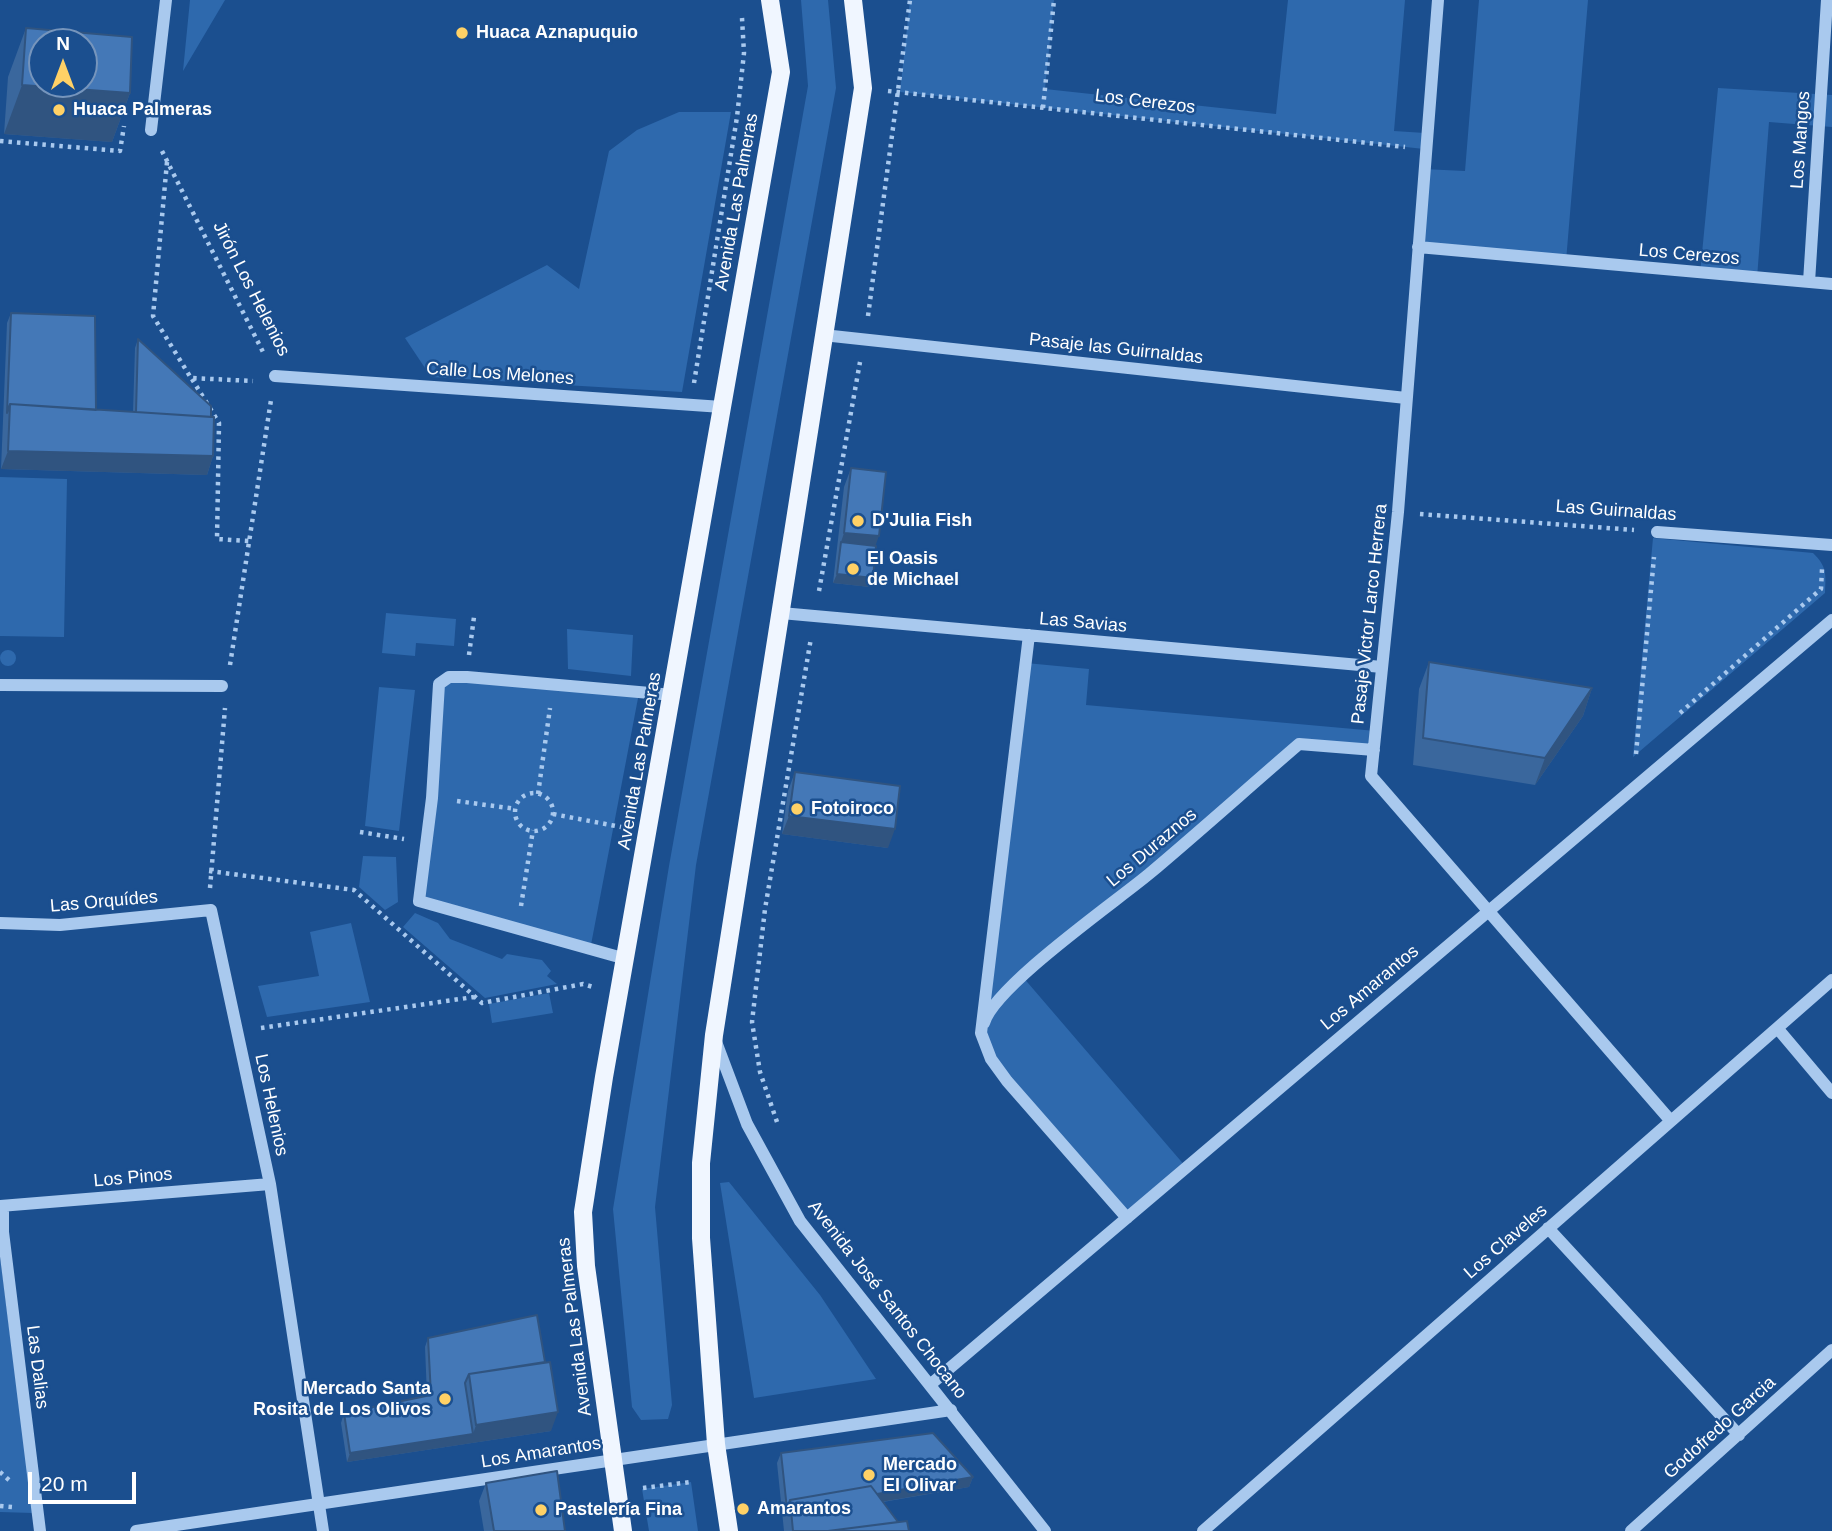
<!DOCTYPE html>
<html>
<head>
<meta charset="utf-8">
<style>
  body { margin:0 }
  #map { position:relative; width:1832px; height:1531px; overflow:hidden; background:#1b4f8f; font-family:Arial,sans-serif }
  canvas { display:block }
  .north { position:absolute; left:28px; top:28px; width:70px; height:70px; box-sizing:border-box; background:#1b4f8f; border:2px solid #7695bc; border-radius:50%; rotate:0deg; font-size:19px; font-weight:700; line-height:28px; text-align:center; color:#fff }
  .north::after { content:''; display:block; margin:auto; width:24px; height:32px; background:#ffd166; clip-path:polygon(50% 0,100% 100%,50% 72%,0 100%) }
  .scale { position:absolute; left:28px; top:1472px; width:108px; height:32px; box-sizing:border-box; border:4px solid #fff; border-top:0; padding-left:9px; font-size:21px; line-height:24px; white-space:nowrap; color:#fff; -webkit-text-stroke:5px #1b4f8f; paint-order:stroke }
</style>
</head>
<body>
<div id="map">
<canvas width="1832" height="1531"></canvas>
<div class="north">N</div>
<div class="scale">20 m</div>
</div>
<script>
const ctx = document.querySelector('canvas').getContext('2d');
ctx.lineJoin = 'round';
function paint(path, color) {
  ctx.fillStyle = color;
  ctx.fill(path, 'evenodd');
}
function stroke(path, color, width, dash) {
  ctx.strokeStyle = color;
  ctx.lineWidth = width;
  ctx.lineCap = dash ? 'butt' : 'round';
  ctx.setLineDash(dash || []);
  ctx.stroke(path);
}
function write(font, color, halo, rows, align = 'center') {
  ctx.font = font + ' Arial,sans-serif';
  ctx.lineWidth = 5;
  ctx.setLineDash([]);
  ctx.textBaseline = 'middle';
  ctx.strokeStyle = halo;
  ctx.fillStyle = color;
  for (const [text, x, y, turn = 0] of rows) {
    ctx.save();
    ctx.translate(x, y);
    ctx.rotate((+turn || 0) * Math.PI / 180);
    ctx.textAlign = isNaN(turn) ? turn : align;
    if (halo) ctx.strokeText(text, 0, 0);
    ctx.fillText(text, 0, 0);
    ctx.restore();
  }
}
const green = new Path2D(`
  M190,0H225L183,71Z
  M801,0H828L836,88L696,865L655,1207L672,1405L668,1419L641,1420L632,1407L613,1209L669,866L808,86Z
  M910,0H1054L1045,89L1276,114L1288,0H1405L1394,131L1425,133L1424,149L900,92Z
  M1479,0H1588L1566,261L1418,247L1423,169L1465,171Z
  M1718,88L1832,95V127L1769,122L1757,278L1700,274Z
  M679,112H731L682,392L431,377L405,338L547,265L579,289L609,151L637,130Z
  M0,477L67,479L64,637L0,636Z
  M1653,538L1813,553C1827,566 1826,575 1825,593L1633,757Z
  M386,613L456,619L454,646L416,643L415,656L382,653Z
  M567,629L633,635L631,676L568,669Z
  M0 658a8 8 0 1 1 16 0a8 8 0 1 1-16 0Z
  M1026,663L1089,669L1086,705L1376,731L1374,750L1299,744L1022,976L1186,1167L1127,1218L991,1059L981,1012Z
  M442,679L639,693L590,950L419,901Z
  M379,687L415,690L399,831L365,826Z
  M363,856L396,857L398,902L385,910L359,887Z
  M415,913L438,923L450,939L502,959L507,954L542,960L551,971L547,976L557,984L485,998L403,927Z
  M351,923L370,1002L267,1017L258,986L319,976L310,932Z
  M549,993L553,1013L492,1023L489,1004Z
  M729,1182L820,1295L876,1379L754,1398L720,1183Z
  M0,1256L33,1513L0,1512Z
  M691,1482L698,1531H649L642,1489Z`);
const path = new Path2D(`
  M888,91L1405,147
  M1043,108L1054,0
  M0,141L120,151L124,126
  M162,151L265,356
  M167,162L153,316L191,378L253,381
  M868,316L910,0
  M192,379L219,423L217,539L249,541
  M694,383L737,117L744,53L742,18
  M1420,514L1634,530
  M819,591L860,362
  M469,655L474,617
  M230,665L271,400
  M1680,713L1821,589L1822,569
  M1636,754L1654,557
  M515 812a19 19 0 1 1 38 0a19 19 0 1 1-38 0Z
  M538,794L550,708
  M457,801L516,809
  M553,814L621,827
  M360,832L404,839
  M209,871L354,890L482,1003L583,984L593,987
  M210,888L225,708
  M521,906L533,830
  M261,1028L474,997
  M777,1122L760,1072L752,1022L765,909L811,638
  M0,1472L10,1481
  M643,1488L691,1482
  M0,1506L12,1507`);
const minor = new Path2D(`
  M1438,0L1398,512L1371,776L1670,1120
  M151,130L166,0
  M1418,247L1832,284
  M1809,282L1827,0
  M823,335L1406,398
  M275,376L722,407
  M1657,532L1832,545
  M781,613L1382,667
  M1029,635L981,1033L991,1059L1007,1081L1127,1218
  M0,685L222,686
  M0,923L60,925L211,910L270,1184L323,1531
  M626,959L419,901L432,798L439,684L449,677H467L673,695
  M984,1023C995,986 1114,903 1149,874C1200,831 1249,787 1299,744L1374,750
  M1778,1029L1832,1093
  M715,1039L747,1124L800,1221L1045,1531
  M0,1206L270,1184
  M3,1207V1232L40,1531
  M1548,1228L1739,1435
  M931,1384L1832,620
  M136,1531L951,1410
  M1203,1531L1832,980
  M1631,1531L1832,1350`);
const major = new Path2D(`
  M623,1531L586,1266L583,1212L604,1077L781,72L770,0
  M729,1531L716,1444L701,1238V1163L714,1035L863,88L853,0`);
const wall = new Path2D(`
  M26,28L130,93L112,142L4,134L8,77Z
  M11,313L96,410L133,412L135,348L138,339L211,417L213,456L207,475L1,469L7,323Z
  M851,468L876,546L873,578L870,587L833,583L844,487Z
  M1429,662L1592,688L1583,716L1535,785L1413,765L1419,689Z
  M795,772L888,848L782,834L788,791Z
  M428,1338L551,1431L347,1462L341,1423L344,1413L427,1396L425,1347Z
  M781,1453L973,1477L969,1487L883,1502L898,1522L909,1531H784L777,1463Z
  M486,1483L565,1531H484L479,1501Z`);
const shadedWall = new Path2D(`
  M22,85L130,93L112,142L4,134Z
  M8,451L213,456L207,475L1,469Z
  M844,533L879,536L872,555L841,542Z
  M837,574L873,578L870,587L833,583Z
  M1592,688L1583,716L1535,785L1545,758Z
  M789,816L895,829L888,848L782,834Z
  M558,1412L551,1431L347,1462L350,1453L473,1434L476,1425Z
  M973,1477L969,1487L792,1517L791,1508Z`);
const building = new Path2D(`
  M26,28L132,37L130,93L22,85ZM42,42H84V84H42Z
  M11,313L95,316L96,410L10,404L7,413Z
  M138,339L211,406V417L136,412Z
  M10,404L214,417L213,456L8,451Z
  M851,468L886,472L879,536L844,533Z
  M841,542L876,546L873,578L837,574Z
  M1429,662L1592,688L1545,758L1423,738Z
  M795,772L900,786L895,829L789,816Z
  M537,1315L545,1362L469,1374L465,1383L473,1434L350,1453L344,1413L431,1395L428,1338Z
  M550,1362L558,1412L476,1425L469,1374Z
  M933,1433L973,1477L877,1494L871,1486L790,1500L787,1509L781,1453Z
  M557,1471L565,1531H494L486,1483Z
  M871,1486L898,1522L828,1531H793L790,1500Z
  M907,1521L909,1531H828Z`);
const markers = [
  [462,33,7,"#ffd166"],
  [59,110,7,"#ffd166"],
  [858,521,7,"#ffd166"],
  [853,569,7,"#ffd166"],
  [797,809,7,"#ffd166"],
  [445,1399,7,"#ffd166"],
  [869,1475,7,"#ffd166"],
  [743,1509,7,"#ffd166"],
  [541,1510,7,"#ffd166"]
];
const poiNames = [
  ["Huaca Aznapuquio",476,33],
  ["Huaca Palmeras",73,110],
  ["D'Julia Fish",872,521],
  ["El Oasis",867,559],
  ["de Michael",867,580],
  ["Fotoiroco",811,809],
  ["Mercado Santa",431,1389,"right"],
  ["Rosita de Los Olivos",431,1410,"right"],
  ["Mercado",883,1465],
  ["El Olivar",883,1486],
  ["Amarantos",757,1509],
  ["Pastelería Fina",555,1510]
];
const streetNames = [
  ["Los Cerezos",1145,102,7],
  ["Los Mangos",1801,140,-86],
  ["Avenida Las Palmeras",737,202,-80],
  ["Los Cerezos",1689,255,5],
  ["Jirón Los Helenios",251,289,63],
  ["Pasaje las Guirnaldas",1116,349,6],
  ["Calle Los Melones",500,374,4],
  ["Las Guirnaldas",1616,511,4],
  ["Pasaje Victor Larco Herrera",1370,614,-84],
  ["Las Savias",1083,623,5],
  ["Avenida Las Palmeras",640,761,-80],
  ["Los Duraznos",1152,848,-40],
  ["Las Orquídes",104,902,-5],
  ["Los Amarantos",1370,988,-40],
  ["Los Helenios",271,1105,78],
  ["Los Pinos",133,1178,-5],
  ["Los Claveles",1506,1242,-41],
  ["Avenida José Santos Chocano",887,1300,52],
  ["Avenida Las Palmeras",575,1327,-97],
  ["Las Dalias",37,1367,83],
  ["Godofredo Garcia",1720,1428,-42],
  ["Los Amarantos",541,1453,-9]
];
paint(green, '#2e69ad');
stroke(path, '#a9c9ee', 4.5, [3.5, 5]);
stroke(minor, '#a9c9ee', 12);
stroke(major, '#f0f6ff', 18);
paint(wall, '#3a679d');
paint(shadedWall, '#305480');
paint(building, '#4478b7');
stroke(building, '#305480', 2);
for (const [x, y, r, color] of markers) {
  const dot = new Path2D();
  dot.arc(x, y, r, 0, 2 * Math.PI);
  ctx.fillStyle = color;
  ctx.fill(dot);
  stroke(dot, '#1b4f8f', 2.5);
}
write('bold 18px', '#fff', '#1b4f8f', poiNames, 'left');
write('18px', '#fff', '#1b4f8f', streetNames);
</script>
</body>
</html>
